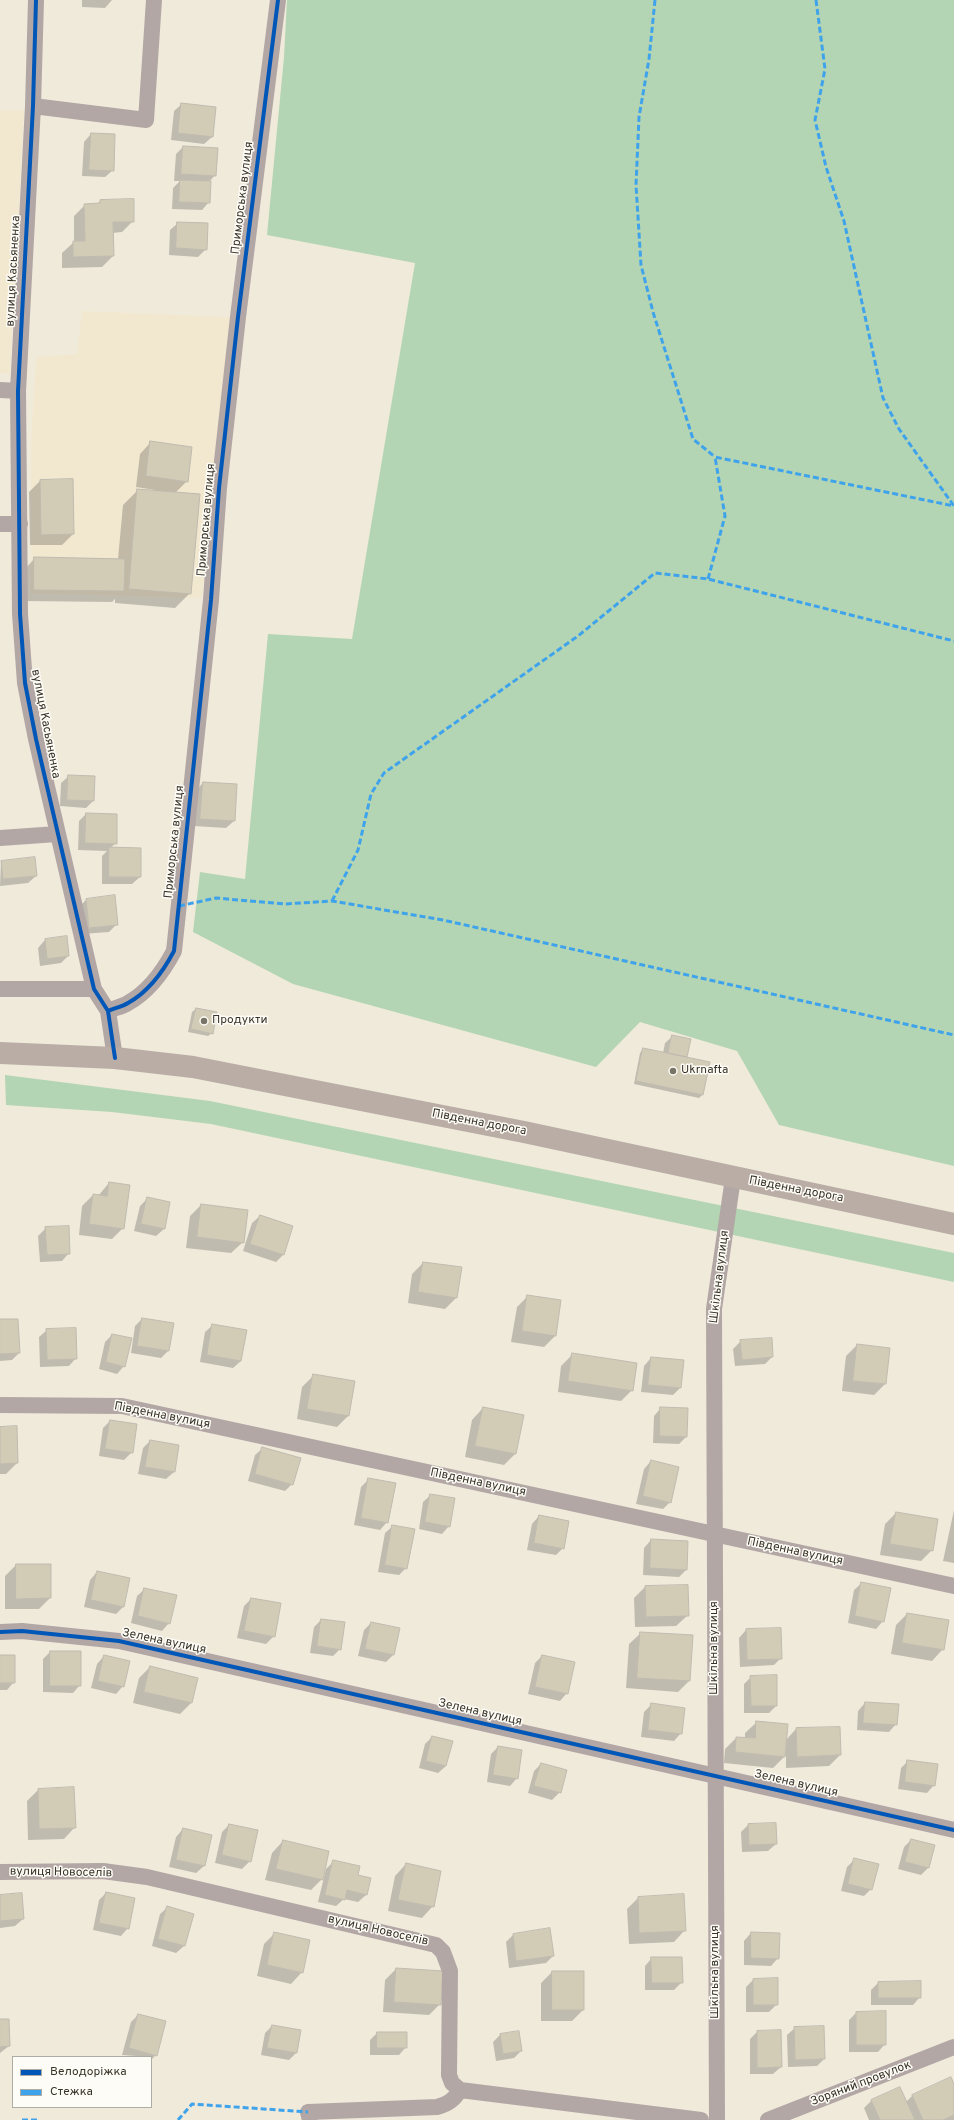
<!DOCTYPE html>
<html>
<head>
<meta charset="utf-8">
<style>
  body { margin:0 }
  #map { position:relative; width:954px; height:2120px; overflow:hidden; background:#f0eadb; font-family:Overpass,sans-serif }
  canvas { display:block }
  .legend { position:absolute; left:12px; top:2056px; width:140px; height:52px; box-sizing:border-box; background:#fefcf6; border:1px solid #afaca4; margin:0; padding:5px 7px; list-style:none; font-size:12px; color:#38342a }
  .legend li { display:flex; align-items:center; gap:8px; height:20px }
  .legend b { width:20px; border:1px solid #afaca4 }
</style>
</head>
<body>
<div id="map">
<canvas width="954" height="2120"></canvas>
<ul class="legend">
<li><b style="height:5px;background:#0057b8"></b>Велодоріжка</li>
<li><b style="height:5px;background:#3fa3eb"></b>Стежка</li>
</ul>
</div>
<script>
const ctx = document.querySelector('canvas').getContext('2d');
ctx.lineJoin = 'round';
function paint(path, color) {
  ctx.fillStyle = color;
  ctx.fill(path, 'evenodd');
}
function stroke(path, color, width, dash) {
  ctx.strokeStyle = color;
  ctx.lineWidth = width;
  ctx.lineCap = dash ? 'butt' : 'round';
  ctx.setLineDash(dash || []);
  ctx.stroke(path);
}
function write(font, color, halo, rows, align = 'center') {
  ctx.font = font + ' Overpass,sans-serif';
  ctx.lineWidth = 3;
  ctx.setLineDash([]);
  ctx.textBaseline = 'middle';
  ctx.strokeStyle = halo;
  ctx.fillStyle = color;
  for (const [text, x, y, turn = 0] of rows) {
    ctx.save();
    ctx.translate(x, y);
    ctx.rotate((+turn || 0) * Math.PI / 180);
    ctx.textAlign = isNaN(turn) ? turn : align;
    if (halo) ctx.strokeText(text, 0, 0);
    ctx.fillText(text, 0, 0);
    ctx.restore();
  }
}
const built = new Path2D(`
  M0,110H24L10,374L0,373Z
  M82,311L230,317L202,598L31,593V441L36,357L77,354Z`);
const forest = new Path2D(`
  M287,0H954V1166L779,1125L737,1051L640,1022L596,1067L293,984L193,932L200,872L245,879L268,634L352,639L415,263L267,235L284,57Z
  M5,1075L210,1101L954,1253V1282L211,1124L112,1112L6,1105Z`);
const shadow = new Path2D(`
  M82,0H112L105,8L82,7Z
  M182,104L215,108L212,137L204,144L171,140L174,111Z
  M91,134L113,170L105,177L82,176L84,142Z
  M183,147L215,175L210,181L209,202L202,210L172,209L173,188L180,181H174L176,154Z
  M101,201L133,221L122,232L112,233L113,256L102,267L62,268V253L74,242V216L85,205L97,204Z
  M178,223L206,249L198,257L169,255L170,230Z
  M151,442L187,481L175,493L190,593L175,608L115,603V599L112,602L23,601L24,570L35,558L118,559L123,505L138,490L155,492V490L136,487L140,454Z
  M40,481L73,534L62,545H30L29,492Z
  M69,776L93,801L86,808L60,806L61,783Z
  M203,783L234,821L226,828L193,826L196,790Z
  M86,814L116,843L110,848L140,877L132,884H102V856L107,851L78,850L79,821Z
  M1,862L36,876L28,883L0,886Z
  M86,900L117,924L109,932L82,934L79,907Z
  M45,940L68,956L61,963L40,966L38,948Z
  M196,1009L212,1033L208,1036L188,1032L192,1012Z
  M673,1036L686,1057L685,1058L703,1094L699,1098L634,1084L640,1053L643,1049L663,1053L665,1043Z
  M109,1183L123,1228L112,1239L79,1235L82,1206L93,1195L98,1196Z
  M147,1199L164,1229L156,1236L134,1231L140,1206Z
  M201,1205L243,1242L231,1253L186,1248L190,1216Z
  M260,1216L283,1255L276,1262L243,1251L252,1223Z
  M46,1228L69,1253L62,1261L40,1262L38,1236Z
  M423,1263L461,1268L456,1298L445,1309L408,1303L412,1274Z
  M528,1296L555,1336L544,1347L511,1342L517,1307Z
  M142,1319L168,1351L161,1358L131,1353L135,1326Z
  M0,1320L19,1353L12,1360L0,1361Z
  M213,1325L241,1361L233,1368L200,1362L205,1332Z
  M47,1330L76,1358L69,1366L40,1367L39,1337Z
  M112,1335L124,1366L117,1374L99,1369L105,1342Z
  M741,1341L772,1357L765,1364L735,1366L733,1349Z
  M857,1345L885,1384L874,1395L842,1391L846,1356Z
  M573,1354L632,1390L621,1401L558,1392L561,1366Z
  M651,1358L680,1388L673,1395L641,1392L644,1366Z
  M314,1375L349,1415L337,1427L297,1419L302,1387Z
  M483,1408L515,1454L504,1465L465,1457L472,1420Z
  M661,1408L686,1437L679,1444L653,1443L654,1416Z
  M110,1421L132,1452L124,1460L99,1456L103,1428Z
  M0,1428L17,1463L6,1474H0Z
  M150,1441L174,1472L166,1479L138,1474L143,1448Z
  M263,1448L292,1484L285,1491L248,1481L255,1455Z
  M651,1461L670,1502L663,1509L636,1504L644,1469Z
  M369,1479L387,1522L380,1530L354,1525L361,1487Z
  M431,1495L449,1526L442,1534L419,1529L423,1502Z
  M954,1510V1563L943,1561Z
  M896,1513L932,1550L921,1561L880,1555L885,1524Z
  M539,1516L563,1548L556,1555L527,1550L532,1524Z
  M393,1526L406,1568L399,1575L378,1572L385,1533Z
  M651,1540L686,1570L679,1577L643,1575L644,1548Z
  M16,1565H50V1598L39,1609H5V1576Z
  M97,1572L129,1579L123,1607L116,1614L84,1607L90,1580Z
  M862,1583L883,1621L876,1629L848,1623L854,1590Z
  M645,1587L688,1615L676,1626L635,1627L634,1598Z
  M145,1589L169,1623L162,1631L131,1623L137,1596Z
  M251,1599L280,1604L274,1636L266,1644L237,1638L244,1606Z
  M907,1614L943,1649L932,1661L891,1654L896,1625Z
  M321,1620L340,1649L333,1656L310,1653L314,1627Z
  M371,1623L393,1655L386,1662L358,1656L364,1630Z
  M746,1630L781,1658L774,1665L740,1667L739,1638Z
  M641,1633L689,1681L678,1692L626,1688L629,1644Z
  M50,1652L80,1685L73,1693L43,1692V1659Z
  M0,1656L14,1682L7,1690H0Z
  M104,1656L123,1686L116,1694L91,1688L97,1664Z
  M542,1656L567,1693L560,1701L528,1694L535,1663Z
  M150,1667L197,1678L191,1703L180,1714L133,1703L139,1678Z
  M751,1677L776,1706L769,1713H744V1684Z
  M865,1703L896,1724L889,1732L857,1730L858,1711Z
  M651,1705L681,1733L674,1741L641,1737L644,1712Z
  M757,1722L786,1740L796,1729L840,1755L829,1766L786,1768V1755L773,1768L724,1763L725,1749L736,1738H745V1733Z
  M432,1737L446,1766L438,1773L419,1768L425,1744Z
  M498,1747L517,1778L510,1786L487,1782L491,1754Z
  M908,1761L934,1785L927,1793L898,1789L901,1768Z
  M541,1764L560,1792L552,1800L528,1793L534,1771Z
  M38,1790L75,1827L64,1839L28,1840L27,1801Z
  M229,1825L250,1861L242,1869L215,1863L222,1832Z
  M748,1825L776,1844L768,1851L742,1852L741,1832Z
  M183,1829L210,1835L204,1866L196,1873L169,1867L176,1837Z
  M911,1840L928,1868L921,1875L898,1869L904,1847Z
  M283,1841L322,1879L311,1890L265,1880L272,1853Z
  M855,1859L871,1889L864,1896L841,1891L847,1867Z
  M334,1861L357,1876L366,1895L358,1902L344,1899L336,1906L318,1902L326,1869Z
  M406,1864L433,1906L422,1918L388,1911L395,1876Z
  M106,1893L128,1928L121,1936L93,1930L99,1900Z
  M0,1896L23,1919L15,1926L0,1928Z
  M638,1898L685,1930L674,1942L629,1944L627,1909Z
  M168,1907L184,1946L176,1953L152,1946L160,1914Z
  M275,1933L302,1972L291,1984L257,1976L264,1944Z
  M751,1933L778,1958L771,1966L744,1965V1941Z
  M513,1935L553,1956L546,1963L509,1968L506,1942Z
  M652,1958L682,1982L674,1990H645V1966Z
  M396,1969L440,2004L429,2015L383,2012L385,1980Z
  M552,1972H583V2010L572,2021H541V1983Z
  M753,1980L777,2004L769,2012H746V1987Z
  M878,1983L920,1997L913,2005H871V1990Z
  M885,2012V2044L878,2052H849V2020L856,2013Z
  M138,2015L156,2055L151,2060V2057L122,2055L131,2022Z
  M0,2020L9,2046L0,2053Z
  M272,2026L300,2030L296,2053L289,2060L261,2055L265,2033Z
  M795,2028L824,2059L817,2066L788,2067L787,2035Z
  M518,2032L521,2051L514,2058L496,2061L493,2042L500,2035Z
  M757,2032L781,2067L773,2074H750V2039Z
  M377,2033L406,2047L399,2055H370V2040Z
  M950,2078L954,2087V2120H869L864,2108L871,2101L899,2088L906,2102L912,2096Z`);
const building = new Path2D(`
  M181,103L216,107L213,137L178,133Z
  M91,133L115,134L114,171L89,170Z
  M183,146L218,148L216,176L181,174Z
  M180,180L211,181L210,203L179,202Z
  M134,199V222H113L114,256L73,257V241H85L84,204L100,203V200Z
  M177,222L208,223L207,250L176,248Z
  M150,441L192,447L188,482L146,476Z
  M73,479L74,534L41,535L40,480Z
  M137,489L200,494L191,594L129,589Z
  M34,557L125,559L124,591L34,590Z
  M68,775L95,776L94,801L67,800Z
  M203,782L237,784L235,821L200,819Z
  M86,813L117,814V844L85,843Z
  M109,847L141,848V877H109Z
  M35,857L37,876L3,879L1,861Z
  M115,895L118,925L89,928L86,899Z
  M67,936L69,956L47,959L45,939Z
  M196,1008L217,1012L213,1034L191,1029Z
  M672,1035L691,1039L687,1057L668,1053Z
  M643,1048L710,1062L703,1095L636,1081Z
  M109,1182L130,1185L124,1229L89,1224L93,1194L107,1196Z
  M147,1197L170,1202L165,1229L141,1224Z
  M201,1204L248,1210L244,1243L197,1237Z
  M260,1215L293,1226L284,1255L250,1244Z
  M69,1226L70,1254L47,1255L45,1227Z
  M423,1262L462,1267L457,1298L418,1292Z
  M527,1295L561,1300L556,1336L522,1331Z
  M142,1318L174,1323L169,1351L137,1346Z
  M0,1319H18L20,1353L0,1354Z
  M212,1324L247,1330L241,1361L207,1355Z
  M76,1328L77,1359L47,1360L46,1329Z
  M112,1334L132,1338L125,1367L106,1362Z
  M772,1338L773,1357L742,1360L740,1340Z
  M857,1344L890,1348L886,1384L853,1381Z
  M572,1353L637,1363L633,1391L568,1381Z
  M651,1357L684,1360L681,1388L648,1385Z
  M313,1374L355,1381L349,1416L307,1409Z
  M483,1407L524,1415L516,1454L475,1446Z
  M660,1407L688,1408L687,1437L660,1436Z
  M110,1420L137,1424L133,1453L105,1449Z
  M17,1426L18,1463L0,1464V1427Z
  M150,1440L179,1445L175,1472L145,1467Z
  M262,1447L301,1458L293,1485L255,1474Z
  M651,1460L679,1467L671,1503L643,1496Z
  M368,1478L396,1483L388,1523L361,1518Z
  M430,1494L455,1498L450,1527L425,1522Z
  M896,1512L938,1519L933,1551L890,1544Z
  M539,1515L569,1521L564,1549L534,1543Z
  M392,1525L415,1529L407,1569L385,1565Z
  M651,1539L688,1541L687,1570L650,1568Z
  M16,1564H51V1598L16,1599Z
  M97,1571L130,1578L124,1607L91,1600Z
  M861,1582L891,1588L884,1622L855,1616Z
  M688,1585L689,1616L646,1617L645,1586Z
  M144,1588L177,1595L170,1624L138,1616Z
  M251,1598L281,1603L275,1637L244,1631Z
  M907,1613L949,1620L944,1650L902,1643Z
  M321,1619L345,1622L341,1650L317,1646Z
  M371,1622L400,1628L394,1655L365,1649Z
  M781,1628L782,1659L747,1660L746,1629Z
  M640,1632L693,1635L690,1681L637,1678Z
  M50,1651H81V1686H50Z
  M0,1655H15V1683H0Z
  M104,1655L130,1661L124,1687L98,1681Z
  M542,1655L575,1662L568,1694L535,1687Z
  M150,1666L198,1678L192,1703L144,1692Z
  M777,1675V1706H751L750,1676Z
  M865,1702L899,1704L897,1725L863,1723Z
  M651,1703L685,1708L682,1734L648,1730Z
  M756,1721L788,1724L785,1757L735,1752L736,1737L755,1738Z
  M840,1727L841,1755L797,1757L796,1728Z
  M432,1736L453,1741L446,1766L426,1761Z
  M498,1746L522,1750L518,1779L493,1775Z
  M907,1760L938,1764L935,1786L905,1782Z
  M541,1763L567,1770L561,1793L534,1786Z
  M74,1787L76,1828L39,1829L38,1789Z
  M776,1823L777,1844L749,1845L748,1824Z
  M229,1824L258,1830L251,1862L222,1855Z
  M183,1828L212,1835L205,1866L176,1860Z
  M911,1839L935,1845L929,1868L905,1862Z
  M283,1840L329,1851L323,1880L276,1869Z
  M854,1858L879,1864L872,1890L848,1884Z
  M333,1860L360,1866L358,1875L371,1878L367,1895L347,1890L345,1900L325,1895Z
  M406,1863L441,1871L434,1907L398,1900Z
  M106,1892L135,1898L129,1929L99,1923Z
  M22,1893L24,1919L0,1921V1895Z
  M684,1894L686,1931L639,1933L638,1897Z
  M167,1906L194,1914L185,1946L158,1939Z
  M550,1928L554,1956L516,1961L513,1934Z
  M274,1932L310,1940L303,1973L267,1965Z
  M751,1932L780,1933L779,1959L751,1958Z
  M651,1957H682L683,1983H652Z
  M396,1968L443,1971L441,2005L394,2002Z
  M552,1971H584V2010H552Z
  M778,1978V2005H753V1979Z
  M921,1981V1998H878V1982Z
  M886,2011V2045H856V2012Z
  M138,2014L166,2021L157,2056L129,2048Z
  M0,2019H9L10,2046L0,2047Z
  M272,2025L301,2030L297,2053L267,2048Z
  M824,2026L825,2059L795,2060L794,2027Z
  M781,2030L782,2067L757,2068V2031Z
  M519,2031L522,2051L503,2054L500,2034Z
  M377,2032H407V2048H377Z
  M951,2077L954,2084V2115L943,2120H923L912,2095Z
  M900,2087L915,2120H880L871,2100Z`);
const minor = new Path2D(`
  M36,0L33,106L18,391L20,614L25,683L36,739L94,989L108,1011L115,1058
  M33,106L146,120L154,0
  M0,390L18,391
  M0,524H20
  M0,838L57,834
  M0,989H94
  M108,1011C114,1008 122,1007 128,1003C148,992 164,970 174,951L211,600L219,488L238,317L278,0
  M0,1405L122,1406L954,1586
  M0,1632L22,1631L119,1641L954,1830
  M0,1872L103,1871L147,1877L436,1945L443,1952L450,1971L449,2075L452,2083L460,2090L701,2120
  M310,2120L308,2112L437,2107C448,2104 454,2100 460,2090
  M717,2120L714,1309L733,1178
  M768,2120L954,2047`);
const highway = new Path2D(`
  M0,1053L115,1058L193,1067L524,1132L954,1224`);
const quiet = new Path2D(`
  M655,0L649,59L639,117L636,185L641,265L653,312L693,439L715,457
  M816,0L825,69L815,120L826,167L844,221L883,398L899,429L954,506
  M708,579L725,516L715,457L954,506
  M332,901L358,850L371,794L384,773L578,636L655,573L708,579L954,641
  M179,906L216,898L285,904L332,901L443,920L954,1035
  M22,2120H40
  M178,2120L192,2104L308,2112`);
const cycleway = new Path2D(`
  M36,0L33,106L18,391L20,614L25,683L36,739L94,989L108,1011L115,1058
  M108,1011C114,1008 122,1007 128,1003C148,992 164,970 174,951L211,600L219,488L238,317L278,0
  M0,1632L22,1631L119,1641L954,1830`);
const markers = [
  [204,1021,4,"#787468"],
  [673,1071,4,"#787468"]
];
const streetNames = [
  ["Приморська вулиця",243,198,-83],
  ["вулиця Касьяненка",14,271,-87],
  ["Приморська вулиця",207,520,-85],
  ["вулиця Касьяненка",45,724,79],
  ["Приморська вулиця",175,842,-84],
  ["Південна дорога",479,1123,11],
  ["Південна дорога",796,1190,11],
  ["Шкільна вулиця",720,1277,-83],
  ["Південна вулиця",162,1416,11],
  ["Південна вулиця",478,1483,12],
  ["Південна вулиця",795,1552,12],
  ["Зелена вулиця",164,1642,12],
  ["Шкільна вулиця",715,1648,-90],
  ["Зелена вулиця",480,1713,13],
  ["Зелена вулиця",796,1784,13],
  ["вулиця Новоселів",61,1873,1],
  ["вулиця Новоселів",378,1931,13],
  ["Шкільна вулиця",716,1972,-90],
  ["Зоряний провулок",861,2084,-21]
];
const poiNames = [
  ["Продукти",212,1021],
  ["Ukrnafta",681,1071]
];
paint(built, '#f2e8cf');
paint(forest, '#b3d5b3');
paint(shadow, '#0003');
paint(building, '#d2cbb6');
stroke(building, '#c0bbb0', 1);
stroke(minor, '#b2a7a5', 16);
stroke(highway, '#b9ada5', 22);
stroke(quiet, '#3fa3eb', 3, [6, 3]);
stroke(cycleway, '#0057b8', 4);
for (const [x, y, r, color] of markers) {
  const dot = new Path2D();
  dot.arc(x, y, r, 0, 2 * Math.PI);
  ctx.fillStyle = color;
  ctx.fill(dot);
  stroke(dot, '#fefcf6', 1.5);
}
write('12px', '#38342a', '#fefcf6', streetNames);
write('12px', '#38342a', '#fefcf6', poiNames, 'left');
</script>
</body>
</html>
